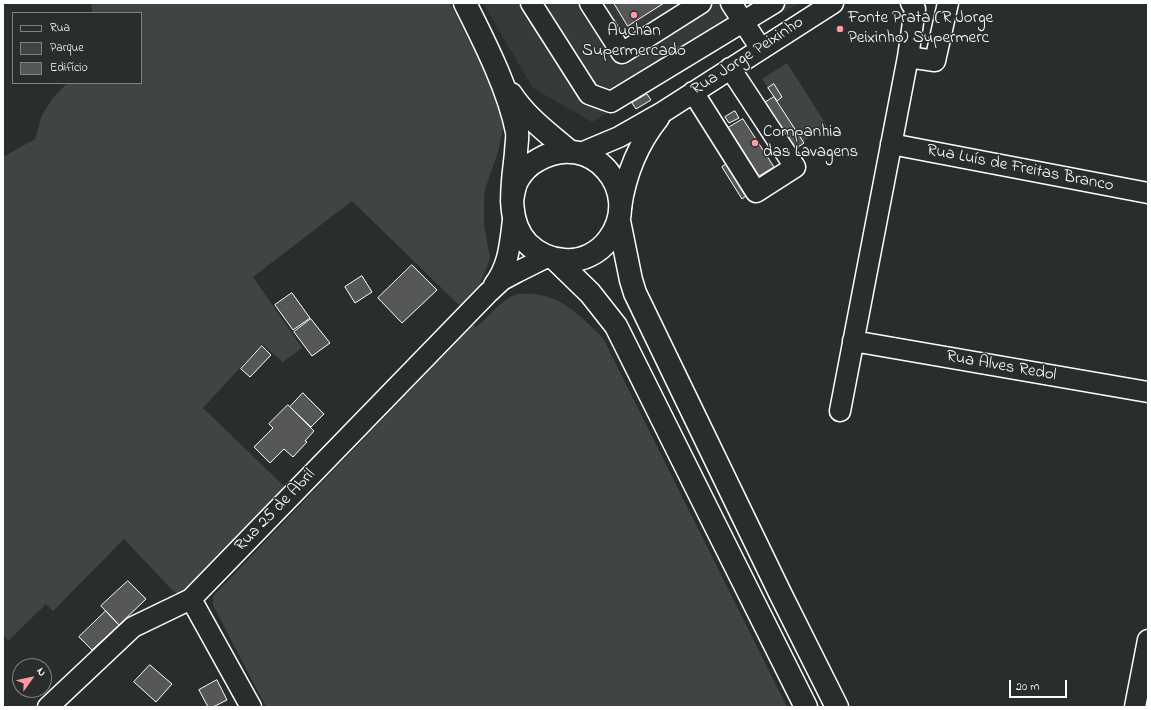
<!DOCTYPE html>
<html>
<head>
<meta charset="utf-8">
<style>
  body { margin:0 }
  #map { position:relative; width:1151px; height:710px; overflow:hidden; background:#2a2d2e; font-family:"Indie Flower",sans-serif }
  canvas { display:block }
  .frame { position:absolute; inset:0; border:4px solid #fff; pointer-events:none }
  .legend { position:absolute; left:12px; top:12px; width:130px; height:72px; box-sizing:border-box; background:#2a2d2e; border:1px solid #7f8182; margin:0; padding:5px 7px; list-style:none; font-size:12px; color:#fff }
  .legend li { display:flex; align-items:center; gap:8px; height:20px }
  .legend b { width:20px; border:1px solid #7f8182 }
  .north { position:absolute; left:12px; top:658px; width:40px; height:40px; box-sizing:border-box; background:#2a2d2e; border:1px solid #7f8182; border-radius:50%; rotate:57deg; font-size:11px; font-weight:700; line-height:16px; text-align:center; color:#fff }
  .north::after { content:''; display:block; margin:auto; width:14px; height:18px; background:#ff9aa2; clip-path:polygon(50% 0,100% 100%,50% 72%,0 100%) }
  .scale { position:absolute; left:1009px; top:680px; width:58px; height:18px; box-sizing:border-box; border:2px solid #fff; border-top:0; padding-left:5px; font-size:12px; line-height:14px; white-space:nowrap; color:#fff; -webkit-text-stroke:3px #2a2d2e; paint-order:stroke }
</style>
</head>
<body>
<div id="map">
<canvas width="1151" height="710"></canvas>
<div class="frame"></div>
<ul class="legend">
<li><b style="height:5px;background:#2a2d2e"></b>Rua</li>
<li><b style="height:11px;background:#414445"></b>Parque</li>
<li><b style="height:11px;background:#555758"></b>Edifício</li>
</ul>
<div class="north">N</div>
<div class="scale">20 m</div>
</div>
<script>
const ctx = document.querySelector('canvas').getContext('2d');
ctx.lineJoin = 'round';
function paint(path, color) {
  ctx.fillStyle = color;
  ctx.fill(path, 'evenodd');
}
function stroke(path, color, width, dash) {
  ctx.strokeStyle = color;
  ctx.lineWidth = width;
  ctx.lineCap = dash ? 'butt' : 'round';
  ctx.setLineDash(dash || []);
  ctx.stroke(path);
}
function write(font, color, halo, rows, align = 'center') {
  ctx.font = font + ' "Indie Flower",sans-serif';
  ctx.lineWidth = 3;
  ctx.setLineDash([]);
  ctx.textBaseline = 'middle';
  ctx.strokeStyle = halo;
  ctx.fillStyle = color;
  for (const [text, x, y, turn = 0] of rows) {
    ctx.save();
    ctx.translate(x, y);
    ctx.rotate((+turn || 0) * Math.PI / 180);
    ctx.textAlign = isNaN(turn) ? turn : align;
    if (halo) ctx.strokeText(text, 0, 0);
    ctx.fillText(text, 0, 0);
    ctx.restore();
  }
}
const built = new Path2D(`
  M483,3H800L698,57L592,122L533,88Z`);
const green = new Path2D(`
  M91,3H450L495,93L502,118L503,128L498,152L485,189L484,198V225L490,258L480,285L461,307L352,201L253,277L302,348L283,362L262,344L203,408L289,491L183,595L174,592L124,539L53,611L46,604L8,641L3,634V157L35,139L42,115L52,99L67,83H141V13H92Z
  M787,63L827,126L803,142L777,101L782,97L774,84L768,88L762,79Z
  M522,294C559,292 578,314 603,338L787,707H266L216,611L213,605V596L473,325L476,327C488,319 501,300 513,296C516,294 519,294 522,294Z`);
const building = new Path2D(`
  M614,3H664L628,26Z
  M774,84L782,97L777,101L768,88Z
  M647,94L651,100L636,109L632,103Z
  M774,97L804,143L791,152L761,105Z
  M735,111L739,118L729,123L725,117Z
  M743,119L774,167L759,176L728,128Z
  M730,162L750,193L742,199L722,167Z
  M412,265L437,290L402,323L378,298Z
  M362,276L372,292L355,303L345,287Z
  M292,293L310,318L293,330L275,305Z
  M311,319L330,343L312,356L294,332Z
  M262,346L271,355L250,377L241,369Z
  M303,393L324,414L311,427L290,407Z
  M288,405L314,431L305,441L307,442L293,457L284,449L270,463L254,447L273,428L269,424Z
  M128,581L146,599L119,625L101,606Z
  M106,611L119,625L92,650L79,637Z
  M150,665L172,684L156,702L134,682Z
  M217,680L227,700L213,707H208L199,690Z`);
const minor = new Path2D(`
  M531,3L589,94L611,102L774,3
  M590,3L622,53L701,3
  M731,3L761,49
  M908,57L935,61L948,3
  M693,92L756,192L795,167L730,68
  M891,144L1148,193
  M581,153L619,137L663,112L833,3
  M621,207C626,174 638,144 659,118
  M494,285C509,265 510,244 513,220
  M853,341L1148,392
  M840,411L908,57L915,9L911,3
  M191,599L251,707
  M48,707L133,627L191,599L488,293L502,280L517,272L547,257
  M1135,707L1148,640`);
const major = new Path2D(`
  M465,3C484,41 509,90 517,132C518,138 516,146 516,153C513,183 505,219 527,243C537,253 550,259 564,260C581,262 599,253 609,239C644,191 591,129 538,160C530,164 522,172 517,181C514,187 513,195 512,201
  M511,94C526,117 548,133 569,151
  M619,221L631,280L635,293L780,593L837,707
  M555,259L590,293L616,326L711,517L806,707`);
const markers = [
  [634,15,4,"#ff9aa2"],
  [840,29,4,"#ff9aa2"],
  [755,143,4,"#ff9aa2"]
];
const poiNames = [
  ["Fonte Prata (R Jorge",848,19],
  ["Peixinho) Supermerc",848,39],
  ["Auchan",634,32,"center"],
  ["Supermercado",634,52,"center"],
  ["Companhia",763,133],
  ["das Lavagens",763,153]
];
const streetNames = [
  ["Rua Jorge Peixinho",748,57,-33],
  ["Rua Luís de Freitas Branco",1020,169,11],
  ["Rua Alves Redol",1001,367,10],
  ["Rua 25 de Abril",276,511,-46]
];
paint(built, '#373a3b');
paint(green, '#414445');
paint(building, '#555758');
stroke(building, '#fff', 1);
stroke(minor, '#fff', 23);
stroke(major, '#fff', 25);
stroke(minor, '#2a2d2e', 20);
stroke(major, '#2a2d2e', 22);
for (const [x, y, r, color] of markers) {
  const dot = new Path2D();
  dot.arc(x, y, r, 0, 2 * Math.PI);
  ctx.fillStyle = color;
  ctx.fill(dot);
  stroke(dot, '#2a2d2e', 1.5);
}
write('17px', '#fff', '#2a2d2e', poiNames, 'left');
write('17px', '#fff', '#2a2d2e', streetNames);
</script>
</body>
</html>
